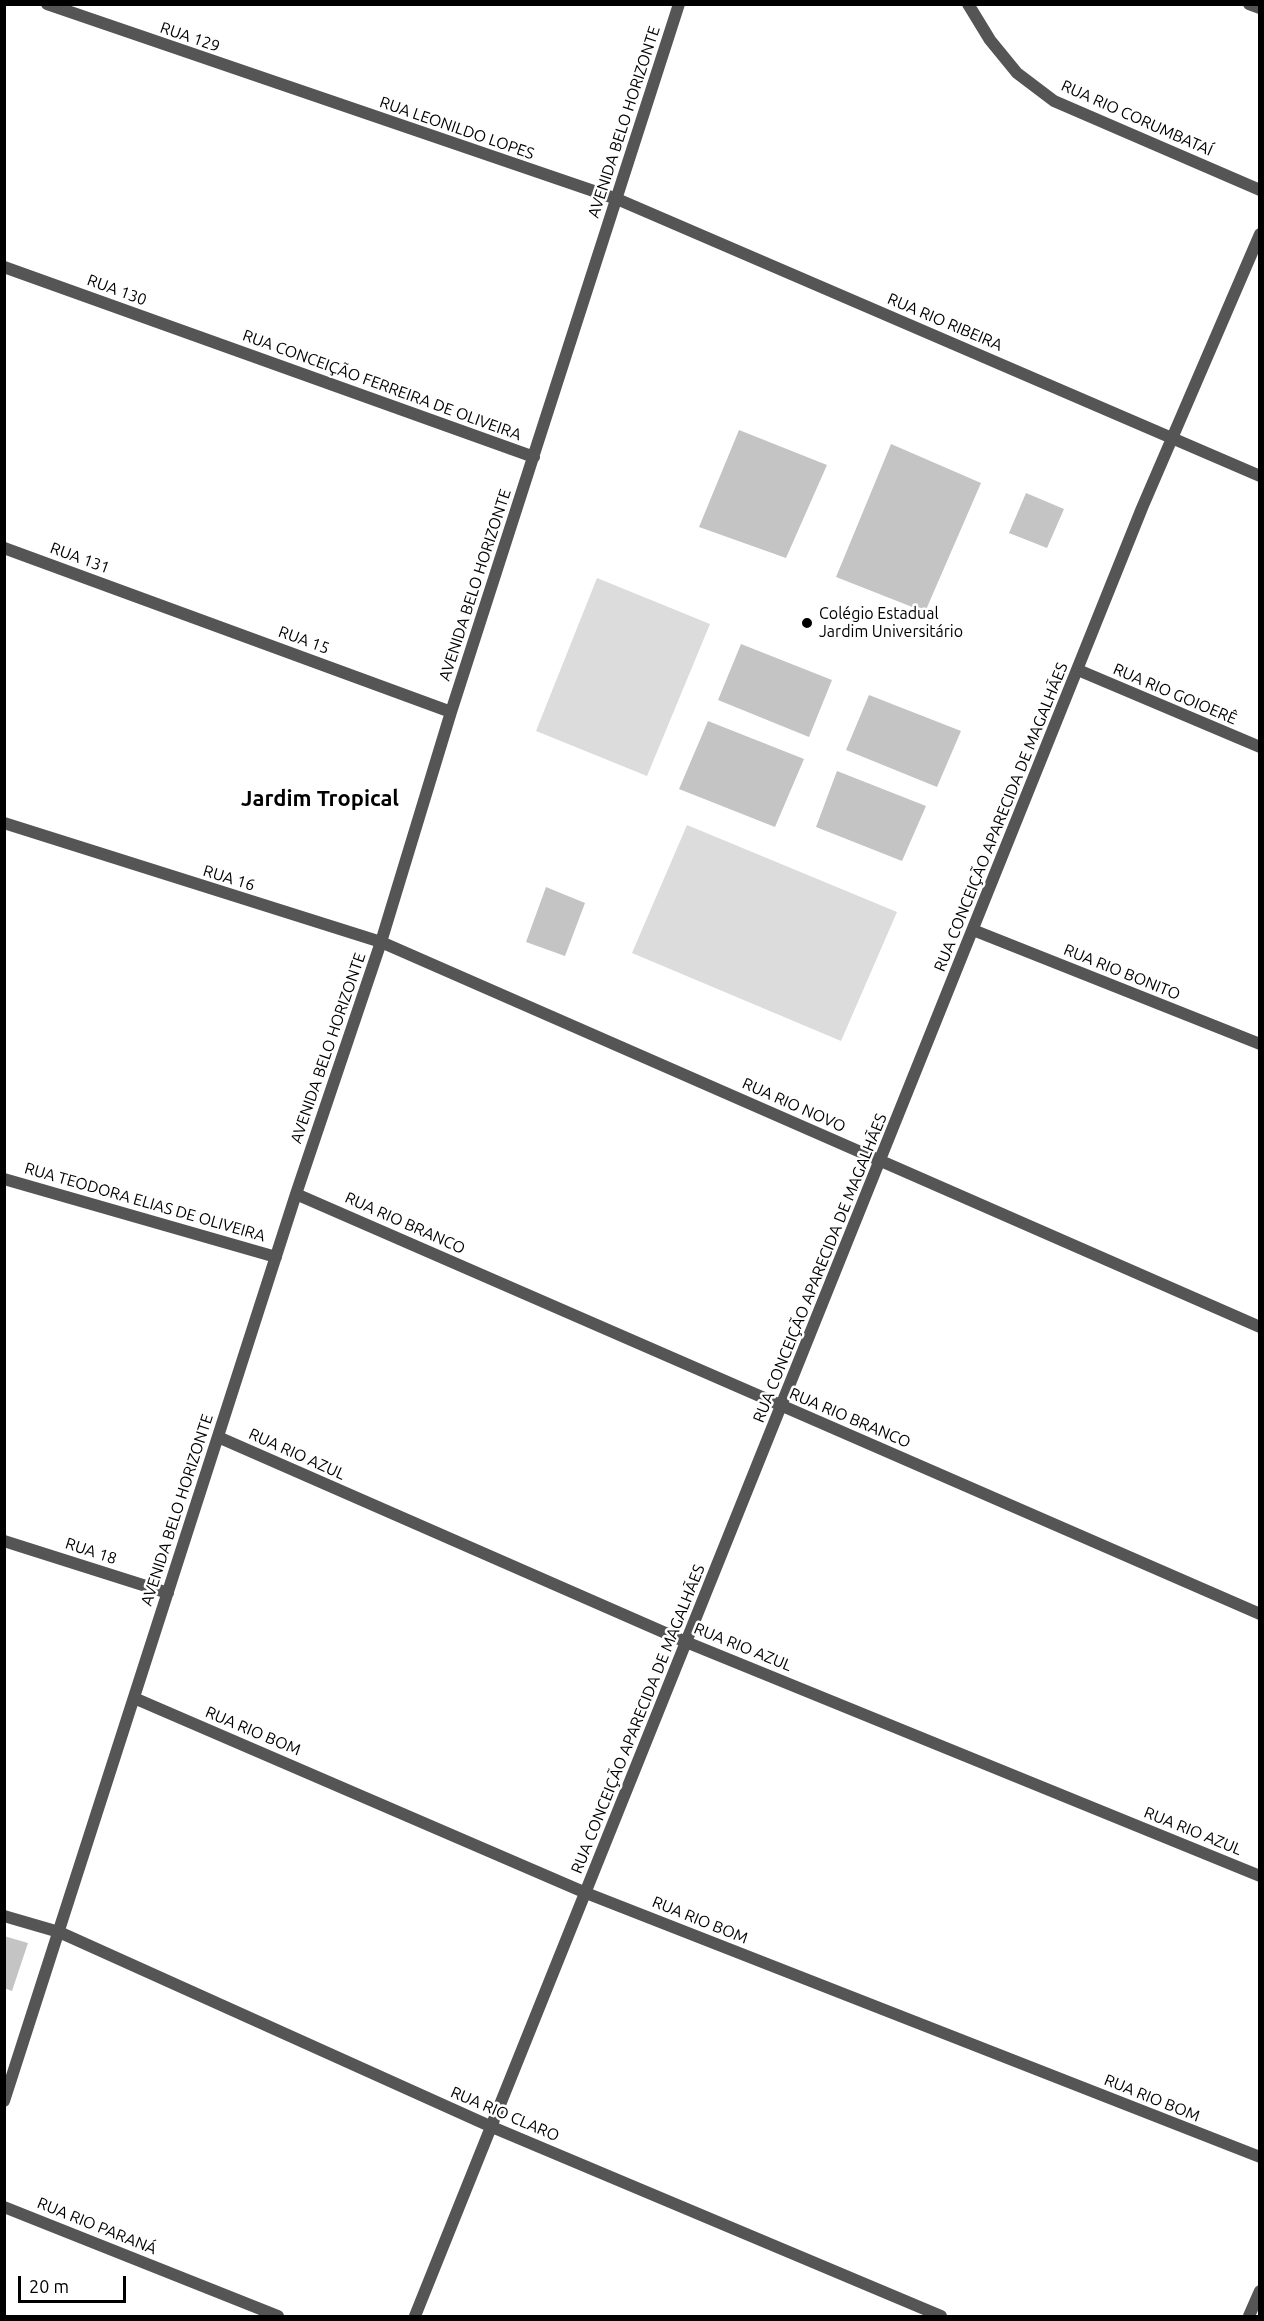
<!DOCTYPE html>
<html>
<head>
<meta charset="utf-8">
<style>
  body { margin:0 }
  #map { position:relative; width:1264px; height:2321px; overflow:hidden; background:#fff; font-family:Ubuntu,sans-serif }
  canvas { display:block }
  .frame { position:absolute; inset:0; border:6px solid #000; pointer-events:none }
  .scale { position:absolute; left:18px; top:2276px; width:108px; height:27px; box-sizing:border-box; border:3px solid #000; border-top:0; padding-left:8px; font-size:18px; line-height:21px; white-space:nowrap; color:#000; -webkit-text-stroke:4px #fff; paint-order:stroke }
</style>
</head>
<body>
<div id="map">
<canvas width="1264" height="2321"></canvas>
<div class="frame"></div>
<div class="scale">20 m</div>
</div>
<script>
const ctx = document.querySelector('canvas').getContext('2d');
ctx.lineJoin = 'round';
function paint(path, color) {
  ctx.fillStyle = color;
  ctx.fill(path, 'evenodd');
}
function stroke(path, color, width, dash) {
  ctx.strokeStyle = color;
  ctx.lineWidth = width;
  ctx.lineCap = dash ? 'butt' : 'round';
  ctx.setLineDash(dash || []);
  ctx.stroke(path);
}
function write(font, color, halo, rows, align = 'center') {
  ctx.font = font + ' Ubuntu,sans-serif';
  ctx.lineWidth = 5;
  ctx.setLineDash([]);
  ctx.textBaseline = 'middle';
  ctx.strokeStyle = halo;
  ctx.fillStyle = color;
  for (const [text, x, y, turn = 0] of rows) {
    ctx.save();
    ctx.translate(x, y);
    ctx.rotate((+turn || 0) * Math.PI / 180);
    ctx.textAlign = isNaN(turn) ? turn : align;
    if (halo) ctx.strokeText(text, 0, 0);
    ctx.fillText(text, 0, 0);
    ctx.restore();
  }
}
const green = new Path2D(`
  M597,578L710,624L647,776L536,731Z
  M687,825L897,912L841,1041L632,953Z`);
const building = new Path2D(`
  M739,430L827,465L786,558L699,527Z
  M891,444L981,483L925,612L836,577Z
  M1026,493L1064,509L1047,548L1009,533Z
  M741,644L832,680L809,737L718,700Z
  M869,695L961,731L937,787L846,750Z
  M708,721L804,759L775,827L679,789Z
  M837,771L926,806L902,861L816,827Z
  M546,887L585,903L565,956L526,942Z
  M4,1936L28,1943L12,1991L4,1988Z`);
const street = new Path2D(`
  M47,4L617,199L1260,476
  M968,4L990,40L1017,73L1054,101L1260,190
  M1249,4L1260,8
  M4,267L534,457
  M4,548L451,712
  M1078,670L1260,747
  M4,823L381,942L1260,1327
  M973,930L1260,1044
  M4,1179L276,1257
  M296,1194L1260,1614
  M218,1437L686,1642L1260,1876
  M4,1541L168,1593
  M134,1698L586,1893L1260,2157
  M4,1916L59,1932L492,2127L941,2316
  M4,2101L296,1194L381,942L451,712L679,4
  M4,2207L278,2316
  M415,2316L1142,508L1260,234
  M1249,2316L1260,2291`);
const markers = [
  [807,623,6,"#000"]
];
const streetNames = [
  ["RUA 129",190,37,19],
  ["RUA RIO CORUMBATAÍ",1137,118,24],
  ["AVENIDA BELO HORIZONTE",624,122,-72],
  ["RUA LEONILDO LOPES",457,128,19],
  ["RUA 130",117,290,20],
  ["RUA RIO RIBEIRA",945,322,23],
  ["RUA CONCEIÇÃO FERREIRA DE OLIVEIRA",382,385,20],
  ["RUA 131",80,558,20],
  ["AVENIDA BELO HORIZONTE",475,585,-72],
  ["RUA 15",304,640,20],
  ["RUA RIO GOIOERÊ",1175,694,23],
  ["RUA CONCEIÇÃO APARECIDA DE MAGALHÃES",1001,817,-68],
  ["RUA 16",229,878,17],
  ["RUA RIO BONITO",1122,972,22],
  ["AVENIDA BELO HORIZONTE",328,1048,-71],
  ["RUA RIO NOVO",794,1105,24],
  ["RUA TEODORA ELIAS DE OLIVEIRA",145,1202,16],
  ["RUA RIO BRANCO",405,1223,24],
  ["RUA CONCEIÇÃO APARECIDA DE MAGALHÃES",820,1268,-68],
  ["RUA RIO BRANCO",850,1418,23],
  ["RUA RIO AZUL",297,1454,24],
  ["AVENIDA BELO HORIZONTE",177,1510,-72],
  ["RUA 18",91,1551,18],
  ["RUA RIO AZUL",743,1647,22],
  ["RUA CONCEIÇÃO APARECIDA DE MAGALHÃES",638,1719,-68],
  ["RUA RIO BOM",253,1731,23],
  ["RUA RIO AZUL",1193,1831,22],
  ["RUA RIO BOM",700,1920,22],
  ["RUA RIO BOM",1152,2098,22],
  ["RUA RIO CLARO",505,2114,23],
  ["RUA RIO PARANÁ",97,2226,22]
];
const poiNames = [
  ["Colégio Estadual",819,614],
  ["Jardim Universitário",819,632]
];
const districtNames = [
  ["Jardim Tropical",320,799]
];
paint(green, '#dcdcdc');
paint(building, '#c4c4c4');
stroke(street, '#555', 12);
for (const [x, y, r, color] of markers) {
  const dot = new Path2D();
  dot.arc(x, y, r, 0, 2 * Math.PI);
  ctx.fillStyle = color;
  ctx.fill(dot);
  stroke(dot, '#fff', 2);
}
write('16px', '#000', '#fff', streetNames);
write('16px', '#000', '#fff', poiNames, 'left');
write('bold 22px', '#000', '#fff', districtNames);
</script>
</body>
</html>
